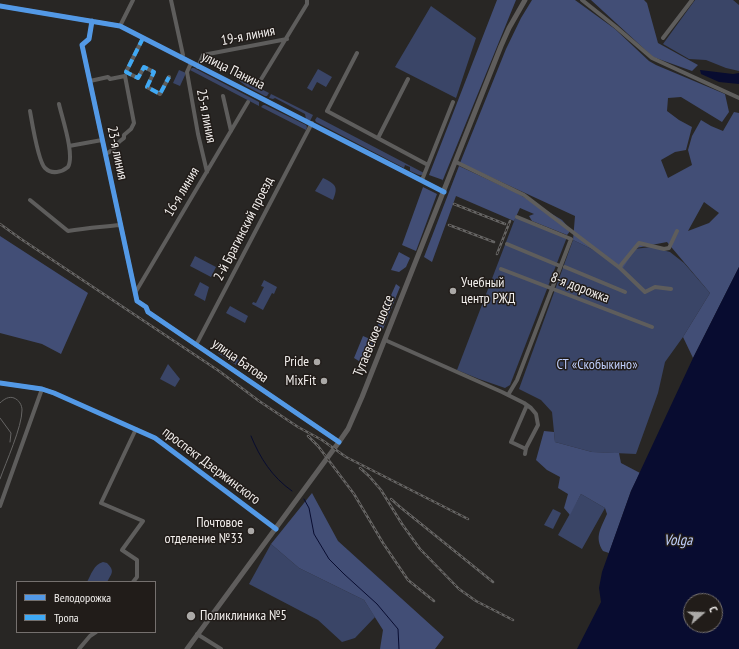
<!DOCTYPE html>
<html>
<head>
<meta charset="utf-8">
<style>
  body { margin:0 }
  #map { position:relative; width:739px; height:649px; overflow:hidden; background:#282624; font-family:"PT Sans Narrow",sans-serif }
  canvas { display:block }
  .legend { position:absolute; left:16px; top:581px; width:140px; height:52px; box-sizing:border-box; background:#211c19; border:1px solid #75706e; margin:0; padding:5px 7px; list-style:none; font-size:12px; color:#f2efed }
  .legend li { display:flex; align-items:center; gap:8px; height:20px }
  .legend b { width:20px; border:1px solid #75706e }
  .north { position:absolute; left:683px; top:593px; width:40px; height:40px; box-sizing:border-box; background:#211c19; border:1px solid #75706e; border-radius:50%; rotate:70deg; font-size:11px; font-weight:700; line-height:16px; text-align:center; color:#f2efed }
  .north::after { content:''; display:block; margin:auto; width:14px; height:18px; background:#aba9a7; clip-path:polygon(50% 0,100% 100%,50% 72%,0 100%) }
</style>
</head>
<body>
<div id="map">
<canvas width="739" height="649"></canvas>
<ul class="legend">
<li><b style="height:5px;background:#5399e6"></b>Велодорожка</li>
<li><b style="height:5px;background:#3fa9f5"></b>Тропа</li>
</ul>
<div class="north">С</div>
</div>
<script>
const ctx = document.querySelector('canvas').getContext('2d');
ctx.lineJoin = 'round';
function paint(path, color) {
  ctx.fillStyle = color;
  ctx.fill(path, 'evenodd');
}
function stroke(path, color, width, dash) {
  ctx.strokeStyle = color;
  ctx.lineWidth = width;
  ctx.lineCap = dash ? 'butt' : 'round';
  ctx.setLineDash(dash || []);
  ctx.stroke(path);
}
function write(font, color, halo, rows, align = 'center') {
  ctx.font = font + ' "PT Sans Narrow",sans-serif';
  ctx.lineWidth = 3;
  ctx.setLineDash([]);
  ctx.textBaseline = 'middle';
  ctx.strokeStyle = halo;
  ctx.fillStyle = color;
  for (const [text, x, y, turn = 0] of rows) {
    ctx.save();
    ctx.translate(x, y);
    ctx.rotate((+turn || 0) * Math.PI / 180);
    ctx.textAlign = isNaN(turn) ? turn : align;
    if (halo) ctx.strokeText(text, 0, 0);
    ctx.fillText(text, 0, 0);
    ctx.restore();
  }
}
const green = new Path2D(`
  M695,0H733L739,5V71L726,68L706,60L689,59L663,44Z
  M431,6L476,38L456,98L395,67Z
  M192,68H194L259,102V106L190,70Z
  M318,69L332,77L326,87L317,82L312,91L307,88Z
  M179,70L186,73L180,86L173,83Z
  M238,77L269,93L267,96H265L246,86L237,79Z
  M271,94L313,115L310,121L306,119L305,114L275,98L273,99L269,98Z
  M263,105H265L306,125L307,127L306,130L261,107Z
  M317,117L424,173L422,175H419L410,171V167L405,165L404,168L316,122L315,120Z
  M323,178C335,184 339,186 333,200L315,191Z
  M516,216L567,237L510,385L505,388L479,379L457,370Z
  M573,240L600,253L651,247L670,252L684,263L710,293L683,337L665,362L658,393L636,454L592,452L555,442L552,412L541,400L519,389Z
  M195,256L216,267L211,277L190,266Z
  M264,280L277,287L274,294L272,293L263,310L252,304L253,302L256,303L264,287L261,286Z
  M200,282L209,287L205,301L194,295Z
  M230,306L248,316L245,323L226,313Z
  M221,348L239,360L236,365L218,353Z
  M168,364L180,379L175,387L160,379Z
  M581,494L605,508L582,549L558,535Z
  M553,509L561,513L553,529L544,525Z
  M271,544L299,568L364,600L375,617L355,638L342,642L318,620L249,584Z
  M103,562L107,563C115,571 112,573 107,582H87C91,575 94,564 103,562Z`);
const forest = new Path2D(`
  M497,0H516L442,182L443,180L429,175Z
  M532,0H575L615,29L649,61L656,65L725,94L729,112L722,122L681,97L668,98L667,111L679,120L692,127L686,150L675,152L661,160L668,178L692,165L688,150L692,136L701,120L711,126L723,131L734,112L739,113V267L693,358L683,337L710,293L667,242L636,248L623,268L600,253L573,240L575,216L460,163L506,49L521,18ZM704,202L719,213L709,223L688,231Z
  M591,0H644L647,3L658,43L698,65L692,71L653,57Z
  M459,166L517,193L562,220L571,230L567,235L532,221L529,216L534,214L520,208L514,221L456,196L432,262L424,257Z
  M423,187L437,194L416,251L402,245Z
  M0,236L88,293L61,354L42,344L0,333Z
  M399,252L410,258L406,267L399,272L391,270Z
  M396,284L400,287L383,329L377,327Z
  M363,336L377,342L367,366L354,358Z
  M544,431L554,432L555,442L592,452L619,453L621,463L640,473L631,491L609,553L603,551C594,537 601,528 607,514L605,508L581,494L570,515L564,508L568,494L558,488L560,477L547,470L536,460Z
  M312,493L338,541L444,637L435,649H380L383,630L364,600L299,568L271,544Z`);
const water = new Path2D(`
  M700,70L733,74L739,73V84L719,82L701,74Z
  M739,267V649H577L601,602L599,588L602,572L631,491L693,358ZM691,601H715V625H691Z`);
const stream = new Path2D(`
  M251,436C260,458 272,477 292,491
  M304,499L309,508L314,534L329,559L344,574L377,604L398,629L399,649`);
const minor = new Path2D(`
  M171,0L183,55L181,58
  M582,0L616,27L652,58L739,98
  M0,6L120,26L444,192
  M92,21L89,39L82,45L137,301L146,307L148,312L339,442
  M120,26L133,0
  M143,38L126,72L138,78L144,67L154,72L147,87L160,94L169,77
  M663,38L692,0
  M357,53L327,111L428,165
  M191,63L187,72L198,134L207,172
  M198,67L203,55L287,39
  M90,81L108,77L110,79L125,76L134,123L131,129L124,135V138C114,144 117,150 105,154
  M257,86L307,4V0
  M223,96L231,131
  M30,111C32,122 38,161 45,168C52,175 62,172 68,167C75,155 62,118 59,104
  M378,138L408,79
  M69,146L102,140
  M456,162L524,195L620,268L645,292L655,287L671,289
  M422,180L453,102
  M30,200L68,231C86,228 103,227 120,225
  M507,244L560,266
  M565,267L625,292
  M620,268L621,265L639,243L664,249L669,248L677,231
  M501,269L652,327
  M135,293L248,102
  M385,340L502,392L524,403L531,408L536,414L538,425L526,448L525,454
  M196,345L312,123
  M0,383L42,389L54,393L155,438L276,529
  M508,395L517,380L571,239L517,217
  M526,449L511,442L527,405
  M0,506L42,389
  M133,582L137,577V560L122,550L143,521L101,503L136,429
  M197,634L221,649
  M79,649L90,636L96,632`);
const major = new Path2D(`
  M187,649L339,442L348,429L362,397L501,46L509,28L525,0`);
const tram = new Path2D(`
  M0,403C4,399 9,396 14,398C19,400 22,405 22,410C22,427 6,462 0,479
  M0,418L11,433L10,442`);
const rail = new Path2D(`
  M454,204L505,224
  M0,224L21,239L219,371L259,401L298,427L322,440L346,457L468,519
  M449,225L494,242
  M497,254L510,221
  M308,436L318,446L354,494L383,543L408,580L434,601
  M360,468L369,476L381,490L402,524L420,549L459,589L476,601L513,620
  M391,499L400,507L493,582`);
const quiet = new Path2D(`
  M143,38L126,72L138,78L144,67L154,72L147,87L160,94L169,77`);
const cycleway = new Path2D(`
  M0,6L120,26L444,192
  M92,21L89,39L82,45L137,301L146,307L148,312L339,442
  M0,383L42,389L54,393L155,438L276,529`);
const markers = [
  [453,291,4,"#aba9a7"],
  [317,362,4,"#aba9a7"],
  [324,381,4,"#aba9a7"],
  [251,531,4,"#aba9a7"],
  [191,616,5,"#aba9a7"]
];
const streetNames = [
  ["19-я линия",248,36,-11],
  ["улица Панина",233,71,26],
  ["25-я линия",206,116,79],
  ["23-я линия",117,153,78],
  ["16-я линия",182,192,-59],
  ["2-й Брагинский проезд",244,229,-63],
  ["8-я дорожка",580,288,21],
  ["Тутаевское шоссе",374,336,-68],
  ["улица Батова",240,361,35],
  ["проспект Дзержинского",211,466,37]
];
const poiNames = [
  ["Учебный",461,283,"left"],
  ["центр РЖД",461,299,"left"],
  ["Pride",309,362],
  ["MixFit",316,381],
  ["Почтовое",243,523],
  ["отделение №33",243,539],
  ["Поликлиника №5",200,616,"left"]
];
const parkNames = [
  ["СТ «Скобыкино»",597,365]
];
const waterNames = [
  ["Volga",678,541]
];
paint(green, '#3a4567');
paint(forest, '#424e76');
paint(water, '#080c30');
stroke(stream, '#080c30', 1);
stroke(minor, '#5e5d5c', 4);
stroke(major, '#5f5d5c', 5);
stroke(tram, '#666564', 1);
stroke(rail, '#666564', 2.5);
stroke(rail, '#211c19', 1, [3]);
stroke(quiet, '#3fa9f5', 4, [8, 4]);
stroke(cycleway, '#5399e6', 5);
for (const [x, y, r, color] of markers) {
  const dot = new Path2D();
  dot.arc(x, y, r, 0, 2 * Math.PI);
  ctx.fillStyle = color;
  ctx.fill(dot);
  stroke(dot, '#211c19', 1.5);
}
write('14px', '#f2efed', '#211c19', streetNames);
write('14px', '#f2efed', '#211c19', poiNames, 'right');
write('14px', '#bfcefb', '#211c19', parkNames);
write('italic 15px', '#c0d0fd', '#211c19', waterNames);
</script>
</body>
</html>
